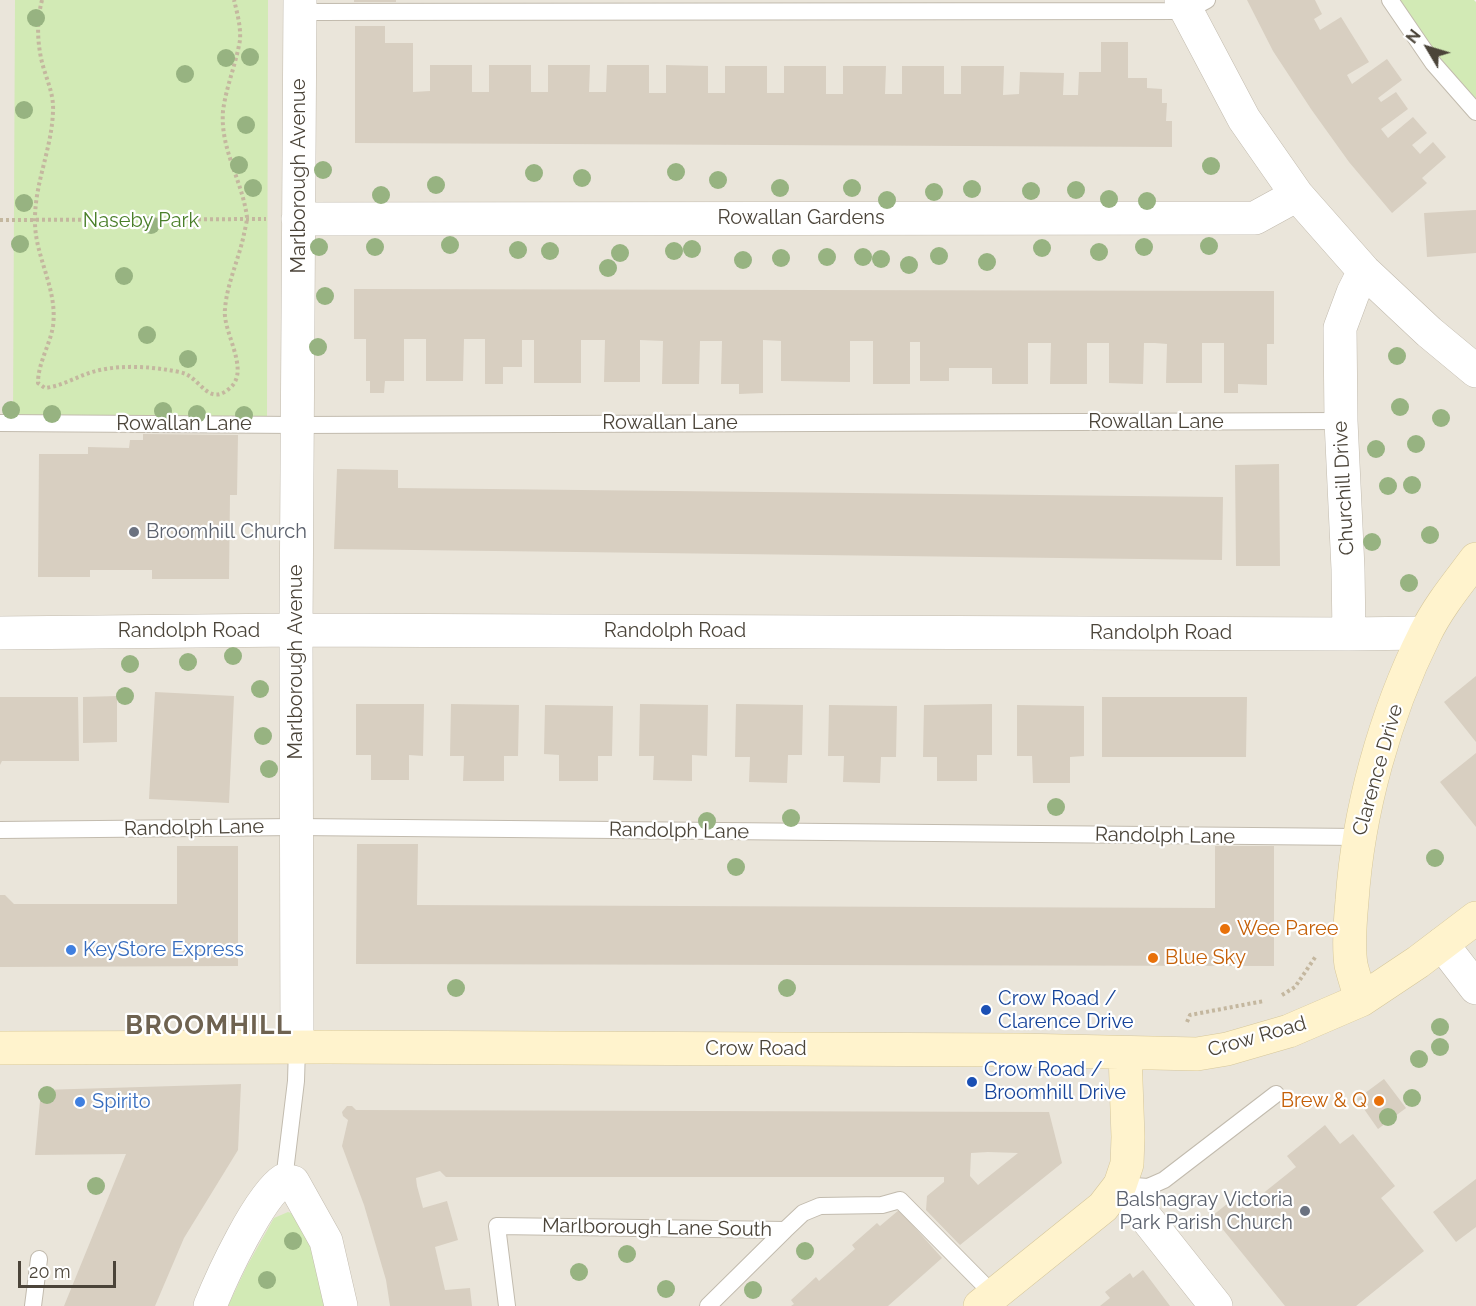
<!DOCTYPE html>
<html>
<head>
<meta charset="utf-8">
<style>
  body { margin:0 }
  #map { position:relative; width:1476px; height:1306px; overflow:hidden; background:#f6f3ec; font-family:Raleway,sans-serif }
  canvas { display:block }
  .north { position:absolute; left:1398px; top:18px; width:60px; height:60px; -webkit-text-stroke:4px #fff; paint-order:stroke; rotate:308deg; font-size:16px; font-weight:700; line-height:24px; text-align:center; color:#4b4439 }
  .north::after { content:''; display:block; margin:auto; width:21px; height:27px; background:#4b4439; clip-path:polygon(50% 0,100% 100%,50% 72%,0 100%) }
  .scale { position:absolute; left:18px; top:1261px; width:98px; height:27px; box-sizing:border-box; border:3px solid #4b4439; border-top:0; padding-left:8px; font-size:18px; line-height:21px; white-space:nowrap; color:#4b4439; -webkit-text-stroke:4px #fff; paint-order:stroke }
</style>
</head>
<body>
<div id="map">
<canvas width="1476" height="1306"></canvas>
<div class="north">N</div>
<div class="scale">20 m</div>
</div>
<script>
const ctx = document.querySelector('canvas').getContext('2d');
ctx.lineJoin = 'round';
function paint(path, color) {
  ctx.fillStyle = color;
  ctx.fill(path, 'evenodd');
}
function stroke(path, color, width, dash) {
  ctx.strokeStyle = color;
  ctx.lineWidth = width;
  ctx.lineCap = dash ? 'butt' : 'round';
  ctx.setLineDash(dash || []);
  ctx.stroke(path);
}
function write(font, color, halo, rows, align = 'center') {
  ctx.font = font + ' Raleway,sans-serif';
  ctx.lineWidth = 4.5;
  ctx.setLineDash([]);
  ctx.textBaseline = 'middle';
  ctx.strokeStyle = halo;
  ctx.fillStyle = color;
  for (const [text, x, y, turn = 0] of rows) {
    ctx.save();
    ctx.translate(x, y);
    ctx.rotate((+turn || 0) * Math.PI / 180);
    ctx.textAlign = isNaN(turn) ? turn : align;
    if (halo) ctx.strokeText(text, 0, 0);
    ctx.fillText(text, 0, 0);
    ctx.restore();
  }
}
const residential = new Path2D(`
  M0,0H1390L1476,112V1306H0Z`);
const green = new Path2D(`
  M15,0H268L267,416H13Z
  M1390,0H1474L1476,2V112Z
  M288,1212L296,1215L308,1231L327,1306H228L247,1266L274,1218Z`);
const building = new Path2D(`
  M354,0H396V2H354Z
  M1247,0H1315L1322,14L1314,19L1320,30L1341,17L1369,62L1347,75L1352,84L1387,59L1402,80L1378,98L1381,102L1396,92L1408,109L1381,129L1388,138L1413,117L1427,133L1412,145L1420,154L1433,142L1446,157L1422,178L1427,183L1392,213L1349,162L1311,109L1273,51Z
  M355,26H385V43H413V92L430,91V65H472V92H489V65H531V92H548V65H590L589,92H606L607,65H649V93H666V65L708,66V93H725V66H767V93H784V66H826V94H843V66H886L885,94H902V66H944V94H961V66H1004L1003,95L1019,94L1020,72L1064,73L1063,95H1078L1079,72H1101V42H1128V78H1147V88L1162,89V103H1167L1166,121H1172V147L355,143Z
  M1476,210V253L1427,257L1424,213Z
  M354,289L1274,291V344H1267V385L1238,384V393H1224V343H1202V383H1166L1167,344L1155,343H1144L1143,384L1109,383V343H1087V384H1050L1051,343H1028V384H992V368H949V381H920V342H910V384H873V341H850V382L781,381V341L763,340V393L739,394V384H721L722,341H700L699,384H662L663,341L640,340V382H604L605,340H581V383H534V340H522V367H503V384H485V339H464L463,381H426V339H404V381H385L384,393H370V381H366V339H354Z
  M143,434L238,435L237,495H230L229,579H152V570H90V577H38L39,454H88V447L129,448L130,440H143Z
  M1279,464L1280,566H1236L1235,465Z
  M337,469L398,470V488L1223,497L1222,560L334,549Z
  M1476,676V742L1444,702Z
  M155,692L234,696L229,803L149,799Z
  M117,696V742L83,743V697Z
  M0,697H78L79,761H2L0,765Z
  M1102,697H1247L1246,757H1102Z
  M356,704H424L423,756L409,755V780H371V755H356Z
  M451,704L519,705L518,756H504V781H463L464,756H450Z
  M640,704L708,705L707,756L692,755V781L653,780L654,756H639Z
  M736,704L803,705L802,755H788L787,783L749,782L750,757H735Z
  M992,704V755H977V781H937V757H923L924,705Z
  M545,705L613,706L612,756H598V781H559V755L544,754Z
  M829,705L897,706L896,757H881L880,783L843,782L844,756H828Z
  M1017,705L1084,706V756L1070,757V783H1033L1032,756H1017Z
  M1476,753V827L1440,782Z
  M357,844H418L417,905L1215,908V846H1274V966L356,964Z
  M177,846H238V966L0,967V895H5L14,904H177Z
  M1384,1079L1406,1108L1378,1129L1357,1099Z
  M241,1084L238,1150L184,1238L155,1306H64L126,1154L35,1155L41,1090Z
  M347,1106H352L356,1110L1049,1112L1062,1163L960,1245L926,1210L927,1196L944,1182V1177H446L440,1171L416,1178L417,1186L423,1208L447,1201L458,1240L435,1247L445,1290L470,1288L472,1306H390L386,1280L364,1205L342,1146L348,1120L343,1116L342,1112ZM988,1152L1018,1153L978,1185L970,1176L971,1153Z
  M1325,1125L1340,1144L1353,1134L1395,1186L1381,1198L1424,1251L1356,1306H1285L1212,1216L1237,1196L1246,1207L1296,1167L1287,1156Z
  M1476,1179V1227L1456,1242L1433,1212Z
  M899,1210L942,1258L888,1306H791L794,1304L791,1300L816,1277L819,1281L855,1249L852,1245L877,1223L880,1226Z
  M1143,1270L1170,1306H1100L1110,1298L1105,1292L1130,1273L1133,1278Z`);
const path = new Path2D(`
  M42,0C37,20 37,38 41,58C45,77 54,92 53,111C52,148 35,182 35,219C34,256 58,288 53,326C50,345 38,363 38,383L45,388C62,386 76,377 92,372C116,365 144,366 168,370C174,371 181,372 186,374C202,382 210,407 231,387C250,369 222,331 225,309C227,283 239,259 244,234C245,229 247,222 247,217C242,180 220,149 223,111C226,87 236,64 240,40C241,27 237,12 234,0
  M0,220L266,219
  M1282,995L1295,987L1316,956
  M1187,1022L1190,1015L1264,1001`);
const lane = new Path2D(`
  M1390,0L1433,63L1476,112
  M300,12L1187,11L1207,0
  M0,423L298,425L1341,421
  M0,830L296,827L1359,837
  M284,1180L296,1081L297,1047
  M1121,1185L1148,1187L1164,1180L1276,1094
  M33,1306L39,1259
  M507,1306L497,1226L785,1230L803,1213L820,1206L882,1205L900,1200L994,1295
  M708,1306L785,1230`);
const street = new Path2D(`
  M1181,0L1244,119L1297,195L1364,271L1429,332L1476,371
  M298,219L1255,218L1297,195
  M1364,271L1353,293L1340,328L1341,421L1348,569L1349,634L1425,633
  M0,633L296,630L1349,634
  M1442,944L1476,988
  M297,1047L296,630L300,0
  M1120,1185L1216,1306
  M210,1306C222,1276 259,1196 284,1180L293,1182L326,1241L341,1306`);
const secondary = new Path2D(`
  M1361,1000C1358,989 1354,977 1351,965C1348,945 1350,922 1352,901C1358,812 1385,714 1425,634C1438,607 1458,583 1476,559
  M0,1048L325,1047L1019,1050L1197,1054L1227,1049L1289,1031L1361,1000L1418,962L1476,918
  M980,1306L1103,1207L1120,1185L1127,1164L1128,1137L1125,1053`);
const trees = [
  [36,18],
  [250,57],
  [226,58],
  [185,74],
  [24,110],
  [246,125],
  [239,165],
  [1211,166],
  [323,170],
  [676,172],
  [534,173],
  [582,178],
  [718,180],
  [436,185],
  [253,188],
  [780,188],
  [852,188],
  [972,189],
  [1076,190],
  [1031,191],
  [934,192],
  [381,195],
  [1109,199],
  [887,200],
  [1147,201],
  [24,203],
  [151,225],
  [20,244],
  [450,245],
  [1209,246],
  [319,247],
  [375,247],
  [1144,247],
  [1042,248],
  [692,249],
  [518,250],
  [550,251],
  [674,251],
  [1099,252],
  [620,253],
  [939,256],
  [827,257],
  [863,257],
  [781,258],
  [881,259],
  [743,260],
  [987,262],
  [909,265],
  [608,268],
  [124,276],
  [325,296],
  [147,335],
  [318,347],
  [1397,356],
  [188,359],
  [1400,407],
  [11,410],
  [163,411],
  [52,414],
  [197,414],
  [244,415],
  [1441,418],
  [1416,444],
  [1376,449],
  [1412,485],
  [1388,486],
  [1430,535],
  [1372,542],
  [1409,583],
  [233,656],
  [188,662],
  [130,664],
  [260,689],
  [125,696],
  [263,736],
  [269,769],
  [1056,807],
  [791,818],
  [707,821],
  [1435,858],
  [736,867],
  [456,988],
  [787,988],
  [1440,1027],
  [1440,1047],
  [1419,1059],
  [47,1095],
  [1412,1098],
  [1388,1117],
  [96,1186],
  [293,1241],
  [805,1251],
  [627,1254],
  [579,1272],
  [267,1280],
  [666,1289],
  [753,1290]
];
const markers = [
  [134,532,6,"#6b7280"],
  [1225,929,6,"#e8710a"],
  [71,950,6,"#3f7fe0"],
  [1153,958,6,"#e8710a"],
  [986,1010,6,"#1a4fb4"],
  [972,1082,6,"#1a4fb4"],
  [1379,1101,6,"#e8710a"],
  [80,1102,6,"#3f7fe0"],
  [1305,1211,6,"#6b7280"]
];
const streetNames = [
  ["Marlborough Avenue",299,176,-90],
  ["Rowallan Gardens",801,218],
  ["Rowallan Lane",1156,422],
  ["Rowallan Lane",670,423],
  ["Rowallan Lane",184,424],
  ["Churchill Drive",1344,488,-93],
  ["Randolph Road",189,631],
  ["Randolph Road",675,631],
  ["Randolph Road",1161,633],
  ["Marlborough Avenue",296,662,-90],
  ["Clarence Drive",1378,770,-74],
  ["Randolph Lane",194,828,-1],
  ["Randolph Lane",679,831,1],
  ["Randolph Lane",1165,836,1],
  ["Crow Road",1257,1037,-16],
  ["Crow Road",756,1049],
  ["Marlborough Lane South",657,1228,1]
];
const parkNames = [
  ["Naseby Park",141,221]
];
const worshipNames = [
  ["Broomhill Church",146,532],
  ["Balshagray Victoria",1293,1200,"right"],
  ["Park Parish Church",1293,1223,"right"]
];
const foodNames = [
  ["Wee Paree",1237,929],
  ["Blue Sky",1165,958],
  ["Brew & Q",1367,1101,"right"]
];
const shopNames = [
  ["KeyStore Express",83,950],
  ["Spirito",92,1102]
];
const transitNames = [
  ["Crow Road /",998,999],
  ["Clarence Drive",998,1022],
  ["Crow Road /",984,1070],
  ["Broomhill Drive",984,1093]
];
const districtNames = [
  ["BROOMHILL",209,1026]
];
paint(residential, '#eae5da');
paint(green, '#d2eab5');
paint(building, '#d8cfc1');
stroke(lane, '#c2bbae', 18);
stroke(street, '#c2bbae', 34);
stroke(secondary, '#d6c79b', 34);
stroke(path, '#c4b79f', 4, [3, 3]);
stroke(lane, '#fff', 16);
stroke(street, '#fff', 33);
stroke(secondary, '#fff3cd', 33);
ctx.fillStyle = '#97b381';
for (const [x, y] of trees) {
  ctx.beginPath();
  ctx.arc(x, y, 9, 0, 2 * Math.PI);
  ctx.fill();
}
for (const [x, y, r, color] of markers) {
  const dot = new Path2D();
  dot.arc(x, y, r, 0, 2 * Math.PI);
  ctx.fillStyle = color;
  ctx.fill(dot);
  stroke(dot, '#fff', 2);
}
write('20px', '#4b4439', '#fff', streetNames);
write('20px', '#4a7f2a', '#fff', parkNames);
write('20px', '#5b616d', '#fff', worshipNames, 'left');
write('20px', '#c56008', '#fff', foodNames, 'left');
write('20px', '#366cbe', '#fff', shopNames, 'left');
write('20px', '#164399', '#fff', transitNames, 'left');
ctx.letterSpacing = '1.5px';
write('bold 26px', '#6e6250', '#fff', districtNames);
ctx.letterSpacing = '0px';
</script>
</body>
</html>
